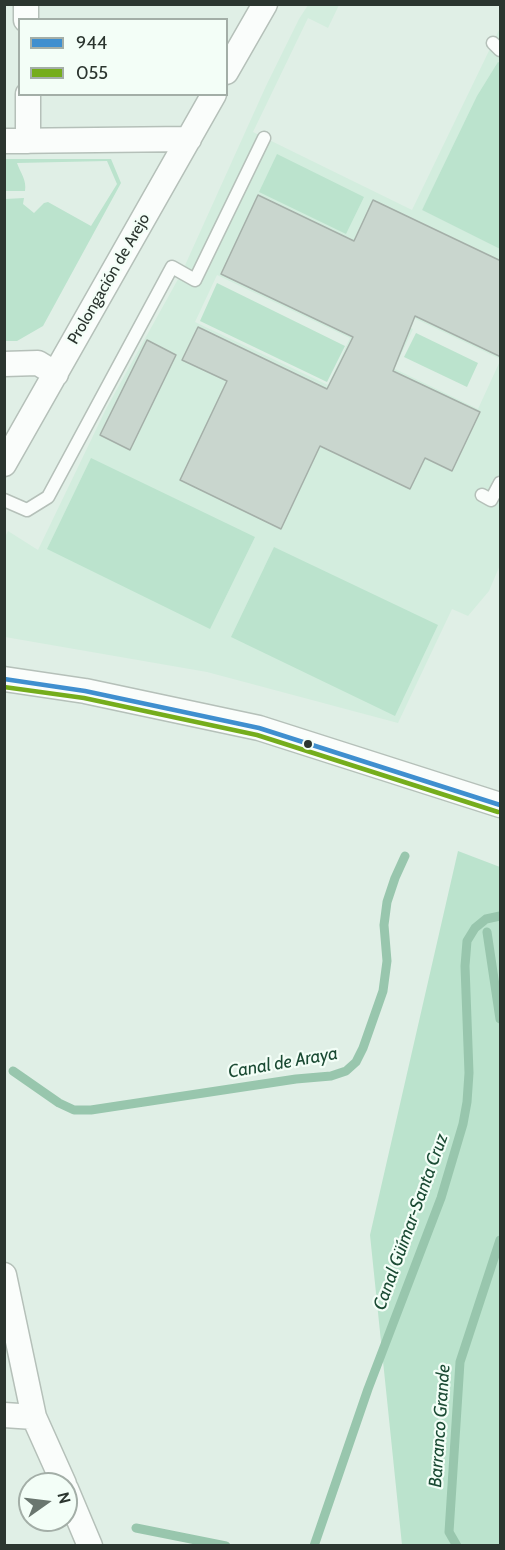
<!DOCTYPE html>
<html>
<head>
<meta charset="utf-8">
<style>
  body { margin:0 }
  #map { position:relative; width:505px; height:1550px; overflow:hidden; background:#e0efe6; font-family:Cabin,sans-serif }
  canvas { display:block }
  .frame { position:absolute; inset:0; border:6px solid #2b352f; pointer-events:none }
  .legend { position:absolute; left:18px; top:18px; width:210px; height:78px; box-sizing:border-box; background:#f3fef7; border:2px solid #a3aea7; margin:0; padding:8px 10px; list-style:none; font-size:18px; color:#2b352f }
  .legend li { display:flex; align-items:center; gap:12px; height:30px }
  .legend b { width:30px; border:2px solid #a3aea7 }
  .north { position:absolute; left:18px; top:1472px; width:60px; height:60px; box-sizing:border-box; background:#f3fef7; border:2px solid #a3aea7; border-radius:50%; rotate:76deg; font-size:16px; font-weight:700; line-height:24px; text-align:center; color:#2b352f }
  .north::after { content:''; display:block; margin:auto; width:21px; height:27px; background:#6a766f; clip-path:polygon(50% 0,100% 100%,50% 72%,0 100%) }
</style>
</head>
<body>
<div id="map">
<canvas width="505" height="1550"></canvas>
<div class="frame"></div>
<ul class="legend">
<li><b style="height:8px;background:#3f8fcf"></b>944</li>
<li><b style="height:8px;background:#75ad1c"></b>055</li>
</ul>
<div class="north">N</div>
</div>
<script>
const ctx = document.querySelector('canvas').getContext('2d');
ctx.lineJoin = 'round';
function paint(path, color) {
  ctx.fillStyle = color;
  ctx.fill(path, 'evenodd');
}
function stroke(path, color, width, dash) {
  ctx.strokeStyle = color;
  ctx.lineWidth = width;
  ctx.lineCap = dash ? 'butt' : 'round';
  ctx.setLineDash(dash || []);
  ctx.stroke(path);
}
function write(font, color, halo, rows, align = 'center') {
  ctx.font = font + ' Cabin,sans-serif';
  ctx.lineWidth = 4.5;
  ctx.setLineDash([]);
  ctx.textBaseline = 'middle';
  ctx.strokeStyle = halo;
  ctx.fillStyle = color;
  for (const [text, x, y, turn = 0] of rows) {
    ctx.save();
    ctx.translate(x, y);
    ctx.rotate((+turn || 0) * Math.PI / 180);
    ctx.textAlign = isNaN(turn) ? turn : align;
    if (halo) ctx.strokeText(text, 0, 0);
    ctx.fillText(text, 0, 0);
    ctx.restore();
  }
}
const built = new Path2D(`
  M308,5H339L328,28L308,18L253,132L412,210L500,28V63H498L422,210L500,249V261L373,200L354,241L258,195L221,274L353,337L327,389L198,327L182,359L227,381L180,480L281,529L320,446L410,489L425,458L479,412L365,358L391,305L500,357V359L393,308L389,318L413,329L398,361L372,349L368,356L478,409L500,361V565L489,591L468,616L452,609L398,723L207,672L5,637V537L8,531L38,550L106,409L182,272L266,86L299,19ZM217,275L350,338L328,385L195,322Z`);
const green = new Path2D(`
  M498,62L500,63V249L422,210L477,96Z
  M277,154L364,197L346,234L259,192Z
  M5,159H111L121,183L43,326L17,341H5V199L24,198L23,204L34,213L44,203L48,202L91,226L117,184L107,161L17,163C20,172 27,180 25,191H5Z
  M217,283L345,346L327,382L200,321Z
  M416,333L478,363L467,387L404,357Z
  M91,458L255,537L210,629L47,549Z
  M274,547L438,625L395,716L231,637Z
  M458,851L500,867V1545H402L370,1235Z`);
const stream = new Path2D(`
  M487,932L500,1019
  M13,1071L59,1103L74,1110H91L296,1079L331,1076L346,1071L356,1062L363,1048L383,991L387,961L384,925L387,902L395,878L405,856
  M136,1528L226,1546
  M314,1546L368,1389L441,1198L463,1124L467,1102L469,1073L465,966L467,941L475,928L486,919L500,916
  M457,1546L449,1532L460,1362L500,1240`);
const building = new Path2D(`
  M258,195L354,241L373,200L501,261V357L415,316L393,371L480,412L452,471L425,458L410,489L320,446L281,529L180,480L227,381L182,360L198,327L327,389L353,337L221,274Z
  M147,340L176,355L130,450L100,435Z`);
const lane = new Path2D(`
  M493,43L500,50
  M482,495L491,500L500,483
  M4,500L27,510L48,497L172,267L195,280L264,138`);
const street = new Path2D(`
  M26,4V20
  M226,72L265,4
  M28,94V141
  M4,141L189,139
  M4,364L38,363L56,374
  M4,464L214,94
  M4,679L85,691L259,728L500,805
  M4,1275L34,1417L64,1484
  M4,1415L34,1417
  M66,1489L90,1546`);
const bus1 = new Path2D(`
  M4,679L85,691L259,728L500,805`);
const bus2 = new Path2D(`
  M4,687L84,698L257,735L498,812`);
const markers = [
  [308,744,5,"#2b352f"]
];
const streetNames = [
  ["Prolongación de Arejo",109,279,-60]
];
const waterNames = [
  ["Canal de Araya",283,1063,-10],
  ["Canal Güímar-Santa Cruz",411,1222,-70],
  ["Barranco Grande",440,1426,-86]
];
paint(built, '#d3edde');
paint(green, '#bbe3cd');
stroke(stream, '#98c6ad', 9);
paint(building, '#c9d6ce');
stroke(building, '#a4afa8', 1.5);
stroke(lane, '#b5c0b9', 15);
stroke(street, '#b5c0b9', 27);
stroke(lane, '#fafdfb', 12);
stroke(street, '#fafdfb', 24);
stroke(bus1, '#3f8fcf', 4.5);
stroke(bus2, '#75ad1c', 4.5);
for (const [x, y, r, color] of markers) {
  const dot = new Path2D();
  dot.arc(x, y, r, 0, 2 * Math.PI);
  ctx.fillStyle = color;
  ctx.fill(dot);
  stroke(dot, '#f3fef7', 2);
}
write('16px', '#2b352f', '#f3fef7', streetNames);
write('italic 18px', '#1a4a33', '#f3fef7', waterNames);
</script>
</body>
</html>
